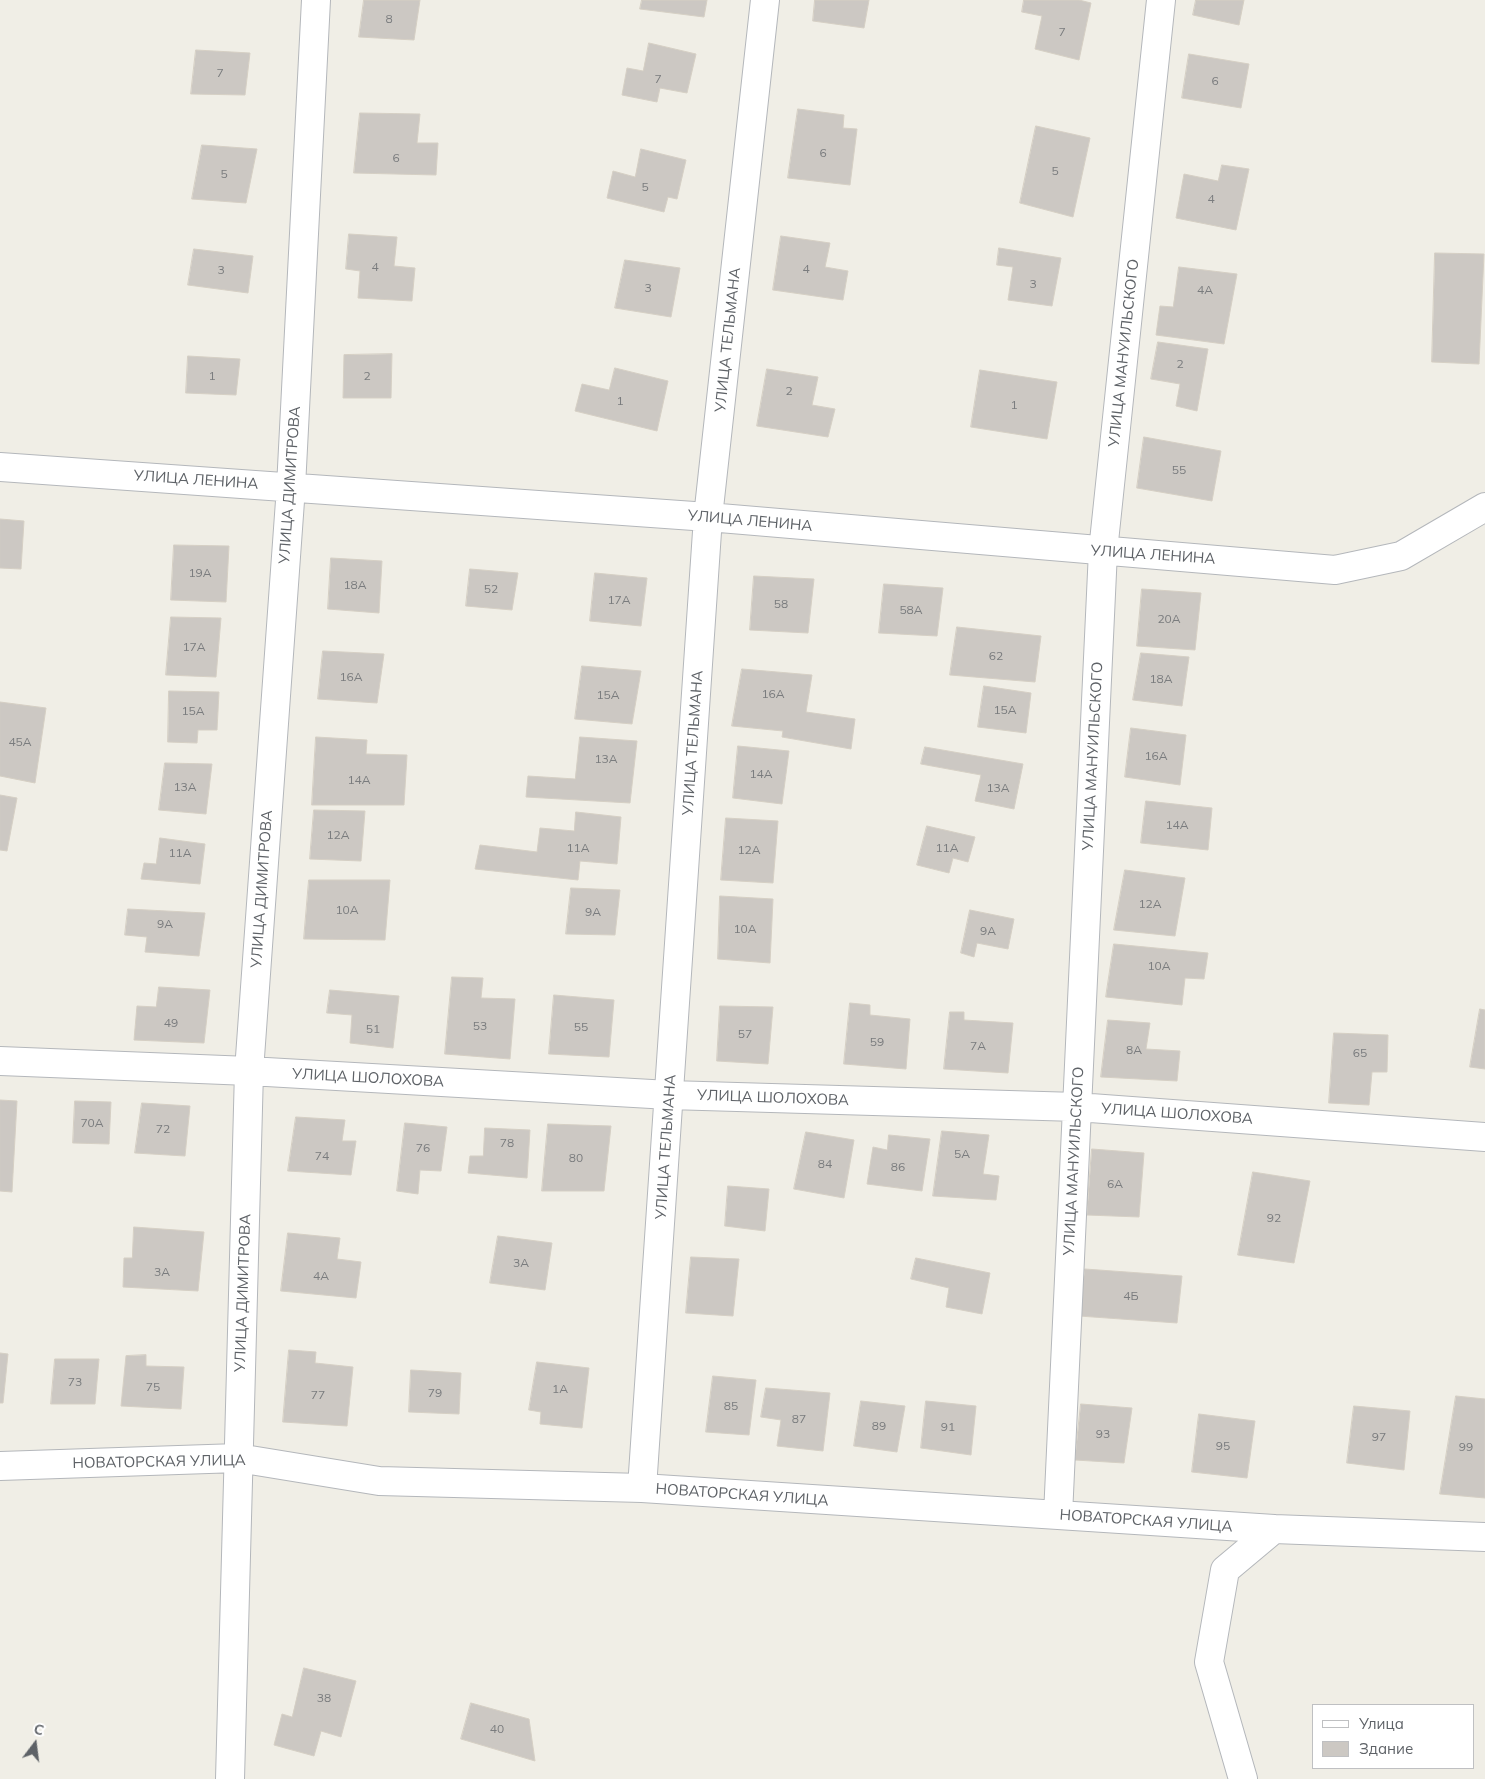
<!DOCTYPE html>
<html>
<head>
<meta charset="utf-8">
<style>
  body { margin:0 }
  #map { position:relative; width:1485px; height:1779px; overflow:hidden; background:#f0eee6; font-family:Mulish,sans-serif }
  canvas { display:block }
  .legend { position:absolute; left:1312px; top:1704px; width:162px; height:65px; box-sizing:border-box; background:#fff; border:1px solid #bfc0c2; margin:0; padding:6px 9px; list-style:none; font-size:15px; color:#5e6267 }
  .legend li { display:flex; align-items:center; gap:10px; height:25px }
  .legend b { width:25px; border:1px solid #bfc0c2 }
  .north { position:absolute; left:10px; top:1719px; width:50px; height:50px; -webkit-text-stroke:4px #fff; paint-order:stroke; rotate:15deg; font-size:14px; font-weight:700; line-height:20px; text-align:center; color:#5e6267 }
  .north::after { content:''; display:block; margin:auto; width:18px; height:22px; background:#5e6267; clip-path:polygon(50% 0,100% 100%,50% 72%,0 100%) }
</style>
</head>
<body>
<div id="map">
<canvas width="1485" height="1779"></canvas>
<ul class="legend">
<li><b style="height:6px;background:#fff"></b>Улица</li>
<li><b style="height:14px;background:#ccc8c3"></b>Здание</li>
</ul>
<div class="north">С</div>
</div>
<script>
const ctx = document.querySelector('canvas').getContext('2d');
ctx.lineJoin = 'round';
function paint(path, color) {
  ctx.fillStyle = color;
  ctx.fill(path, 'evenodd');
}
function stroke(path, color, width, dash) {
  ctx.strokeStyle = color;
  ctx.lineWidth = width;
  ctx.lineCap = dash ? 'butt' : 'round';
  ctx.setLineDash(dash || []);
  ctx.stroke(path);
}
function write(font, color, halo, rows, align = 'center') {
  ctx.font = font + ' Mulish,sans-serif';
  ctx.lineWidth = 4;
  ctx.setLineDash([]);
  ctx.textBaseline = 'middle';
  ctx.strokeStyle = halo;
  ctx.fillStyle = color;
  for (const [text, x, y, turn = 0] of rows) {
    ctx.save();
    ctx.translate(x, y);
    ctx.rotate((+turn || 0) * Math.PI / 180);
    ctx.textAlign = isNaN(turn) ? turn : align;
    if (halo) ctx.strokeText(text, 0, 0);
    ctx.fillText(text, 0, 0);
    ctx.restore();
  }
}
const building = new Path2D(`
  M364,0H420L414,40L359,37Z
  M642,0H707L704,17L640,9Z
  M815,0H869L864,28L813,21Z
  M1024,0H1079L1091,3L1079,60L1035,49L1042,16L1022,12Z
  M1196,0H1244L1239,25L1193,15Z
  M649,43L696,54L687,93L660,88L657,102L622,95L627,68L643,71Z
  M196,50L250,53L245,95L191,94Z
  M1189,54L1249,64L1241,108L1182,98Z
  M798,109L844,115L843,128L857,129L850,185L788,178Z
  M360,113L420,114L417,143H438L436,175L354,173Z
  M1036,126L1090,138L1073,217L1020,203Z
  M202,145L257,149L246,203L192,199Z
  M641,149L686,160L677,199L668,197L664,212L607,198L613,171L635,177Z
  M1222,165L1249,169L1236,230L1176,218L1184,174L1218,181Z
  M349,234L397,237L394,266L415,268L412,301L358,298L360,271L346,269Z
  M781,236L830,243L825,267L848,271L843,300L773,290Z
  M999,248L1061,258L1052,306L1008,300L1013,267L997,265Z
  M194,249L253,256L248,293L188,285Z
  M1435,253L1484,254L1479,364L1432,362Z
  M625,260L680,268L671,317L615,308Z
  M1179,267L1237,274L1224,344L1156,335L1160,306L1173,307Z
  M1158,342L1208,349L1197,411L1176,406L1180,384L1151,379Z
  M392,354L391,398H343L344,355Z
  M188,356L240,359L236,395L186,393Z
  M615,368L668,381L657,431L575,411L582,384L609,390Z
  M767,369L818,377L812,405L835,409L828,437L757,426Z
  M980,370L1057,382L1047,439L971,427Z
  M1144,437L1221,451L1212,501L1137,488Z
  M0,519L24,521L21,569L0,568Z
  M174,545L229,546L226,602L171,600Z
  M331,558L382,561L379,613L328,609Z
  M470,569L518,573L512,610L466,606Z
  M595,573L647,578L641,626L590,621Z
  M754,576L814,579L808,633L750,630Z
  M884,584L943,588L937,636L879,633Z
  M1142,589L1201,593L1195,650L1137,646Z
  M171,617L221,618L216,677L166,675Z
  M957,627L1041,636L1035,682L950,675Z
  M323,651L384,654L377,703L318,699Z
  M1141,653L1189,657L1182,706L1133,700Z
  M582,666L641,671L632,724L575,719Z
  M742,669L812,675L806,712L855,719L851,749L782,737L783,731L732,726Z
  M984,686L1031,693L1026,733L978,727Z
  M169,691L219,692L217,730H198L197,743L168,742Z
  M0,702L46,708L35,783L0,776Z
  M1131,728L1186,735L1180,785L1125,777Z
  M316,737L367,740L366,754L407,755L404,805H312Z
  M580,737L637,741L630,803L526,797L528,776L575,779Z
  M738,746L789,751L782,804L733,798Z
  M925,747L1023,764L1014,809L975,801L981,775L921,764Z
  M165,763L212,764L206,814L159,810Z
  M0,795L17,798L7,851L0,850Z
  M1146,801L1212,808L1208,850L1141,843Z
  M314,810L365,811L361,861L310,859Z
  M576,812L621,817L617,864L580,861L578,880L475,869L480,845L537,852L540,828L574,831Z
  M726,818L778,821L773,883L721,880Z
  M927,826L975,837L968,862L953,858L949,873L917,865Z
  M160,838L205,844L200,884L141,879L144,863L156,864Z
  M1125,870L1185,878L1175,936L1114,930Z
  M309,880H390L385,940L304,939Z
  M571,888L620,890L615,935L566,934Z
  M720,896L773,899L770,963L718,959Z
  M128,909L205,913L199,956L145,952L147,937L125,935Z
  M970,910L1014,919L1008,949L977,943L974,957L961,953Z
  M1114,944L1208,953L1204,979L1185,978L1182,1005L1106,997Z
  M452,977L483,978L481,998L515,999L510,1059L445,1054Z
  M159,987L210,990L204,1043L134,1040L137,1006L156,1007Z
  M330,990L399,996L393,1048L350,1043L352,1015L327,1013Z
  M554,995L614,1000L609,1057L549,1054Z
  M850,1003L870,1005V1015L910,1019L906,1069L844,1064Z
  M720,1006L773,1007L768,1064L717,1061Z
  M1480,1009L1485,1010V1069L1470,1067Z
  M950,1012H964V1020L1013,1023L1008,1073L944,1069Z
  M1108,1020L1150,1023L1146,1049L1180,1051L1177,1081L1101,1077Z
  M1334,1033L1388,1035L1387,1072H1372L1369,1105L1329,1103Z
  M0,1100L17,1101L12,1192L0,1191Z
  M75,1101L111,1102L109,1144L73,1143Z
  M142,1103L190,1106L185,1156L135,1153Z
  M296,1117L345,1120L342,1141H356L351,1175L288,1171Z
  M405,1123L447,1127L441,1171L420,1170L418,1194L397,1191Z
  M548,1124L611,1126L604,1191H542Z
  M485,1128L530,1130L527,1178L468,1173L470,1156H483Z
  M942,1131L989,1135L983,1174L999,1176L996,1200L933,1196Z
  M806,1132L854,1140L844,1198L794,1189Z
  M889,1135L930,1139L922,1191L867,1184L873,1147L887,1150Z
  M1092,1149L1144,1153L1139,1217L1087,1215Z
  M1253,1172L1310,1181L1294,1263L1238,1255Z
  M728,1186L769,1189L765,1231L725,1226Z
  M134,1227L204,1232L198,1291L123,1287L124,1258H132Z
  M288,1233L340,1238L337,1259L361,1262L356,1298L281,1291Z
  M498,1236L552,1243L545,1290L490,1283Z
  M691,1257L739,1259L733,1316L686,1313Z
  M916,1258L990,1273L982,1314L946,1307L949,1288L911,1279Z
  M1085,1269L1182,1276L1177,1323L1079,1316Z
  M289,1350L316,1352L315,1363L353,1367L347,1426L283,1422Z
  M0,1353L8,1354L3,1403H0Z
  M146,1355V1366L184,1367L181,1409L121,1406L126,1356Z
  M55,1359H99L95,1404H51Z
  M537,1362L589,1368L582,1428L540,1424L541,1412L529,1410Z
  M411,1370L461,1373L459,1414L409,1412Z
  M713,1376L756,1380L749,1435L706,1432Z
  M766,1388L830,1393L823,1451L777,1446L781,1420L761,1417Z
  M1456,1396L1485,1399V1498L1440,1494Z
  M861,1401L905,1406L897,1452L854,1446Z
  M926,1401L976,1406L971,1455L921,1448Z
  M1081,1404L1132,1408L1124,1463L1075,1460Z
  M1354,1406L1410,1411L1404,1470L1347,1463Z
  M1199,1414L1255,1421L1247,1478L1192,1472Z
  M304,1668L356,1681L341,1737L321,1731L314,1756L274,1745L282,1714L292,1717Z
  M471,1703L529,1719L535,1761L461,1739Z`);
const minor = new Path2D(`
  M0,467L708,517L1335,570L1401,556L1485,507
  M0,1061L249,1071L669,1095L1077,1107L1485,1137
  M0,1466L238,1458L379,1481L642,1488L1274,1529L1485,1537
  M642,1488L708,517L765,0
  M1058,1515L1103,551L1161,0
  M230,1779L249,1071L291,487L316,0
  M1243,1779L1209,1662L1225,1570L1274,1529`);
const numberNames = [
  ["8",389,19],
  ["7",1062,32],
  ["7",220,73],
  ["7",658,79],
  ["6",1215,81],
  ["6",823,153],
  ["6",396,158],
  ["5",1055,171],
  ["5",224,174],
  ["5",645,187],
  ["4",1211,199],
  ["4",375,267],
  ["4",806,269],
  ["3",221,270],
  ["3",1033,284],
  ["3",648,288],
  ["4А",1205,290],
  ["2",1180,364],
  ["1",212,376],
  ["2",367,376],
  ["2",789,391],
  ["1",620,401],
  ["1",1014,405],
  ["55",1179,470],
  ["19А",200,573],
  ["18А",355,585],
  ["52",491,589],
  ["17А",619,600],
  ["58",781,604],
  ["58А",911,610],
  ["20А",1169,619],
  ["17А",194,647],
  ["62",996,656],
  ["16А",351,677],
  ["18А",1161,679],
  ["16А",773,694],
  ["15А",608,695],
  ["15А",1005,710],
  ["15А",193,711],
  ["45А",20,742],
  ["16А",1156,756],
  ["13А",606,759],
  ["14А",761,774],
  ["14А",359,780],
  ["13А",185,787],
  ["13А",998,788],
  ["14А",1177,825],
  ["12А",338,835],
  ["11А",578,848],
  ["11А",947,848],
  ["12А",749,850],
  ["11А",180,853],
  ["12А",1150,904],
  ["10А",347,910],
  ["9А",593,912],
  ["9А",165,924],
  ["10А",745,929],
  ["9А",988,931],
  ["10А",1159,966],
  ["49",171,1023],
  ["53",480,1026],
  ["55",581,1027],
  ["51",373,1029],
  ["57",745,1034],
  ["59",877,1042],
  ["7А",978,1046],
  ["8А",1134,1050],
  ["65",1360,1053],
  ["70А",92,1123],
  ["72",163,1129],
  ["78",507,1143],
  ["76",423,1148],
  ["5А",962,1154],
  ["74",322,1156],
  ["80",576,1158],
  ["84",825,1164],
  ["86",898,1167],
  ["6А",1115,1184],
  ["92",1274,1218],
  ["3А",521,1263],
  ["3А",162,1272],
  ["4А",321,1276],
  ["4Б",1131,1296],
  ["73",75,1382],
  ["75",153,1387],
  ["1А",560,1389],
  ["79",435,1393],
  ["77",318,1395],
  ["85",731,1406],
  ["87",799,1419],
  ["89",879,1426],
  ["91",948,1427],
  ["93",1103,1434],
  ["97",1379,1437],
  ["95",1223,1446],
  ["99",1466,1447],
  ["38",324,1698],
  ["40",497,1729]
];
const streetNames = [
  ["УЛИЦА ТЕЛЬМАНА",728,340,-84],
  ["УЛИЦА МАНУИЛЬСКОГО",1124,353,-84],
  ["УЛИЦА ЛЕНИНА",196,480,4],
  ["УЛИЦА ДИМИТРОВА",290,485,-86],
  ["УЛИЦА ЛЕНИНА",750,521,5],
  ["УЛИЦА ЛЕНИНА",1153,555,4],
  ["УЛИЦА ТЕЛЬМАНА",693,743,-86],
  ["УЛИЦА МАНУИЛЬСКОГО",1093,756,-87],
  ["УЛИЦА ДИМИТРОВА",262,889,-86],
  ["УЛИЦА ШОЛОХОВА",368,1078,3],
  ["УЛИЦА ШОЛОХОВА",773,1098,2],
  ["УЛИЦА ШОЛОХОВА",1177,1114,4],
  ["УЛИЦА ТЕЛЬМАНА",666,1147,-86],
  ["УЛИЦА МАНУИЛЬСКОГО",1074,1161,-87],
  ["УЛИЦА ДИМИТРОВА",243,1293,-88],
  ["НОВАТОРСКАЯ УЛИЦА",159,1462,-1],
  ["НОВАТОРСКАЯ УЛИЦА",742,1495,4],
  ["НОВАТОРСКАЯ УЛИЦА",1146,1521,4]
];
paint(building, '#ccc8c3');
stroke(building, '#d5cfc4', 1);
stroke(minor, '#b4b7bb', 30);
stroke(minor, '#fff', 28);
write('12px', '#7a7c7e', null, numberNames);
write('15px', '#5e6267', '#fff', streetNames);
</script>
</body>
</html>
